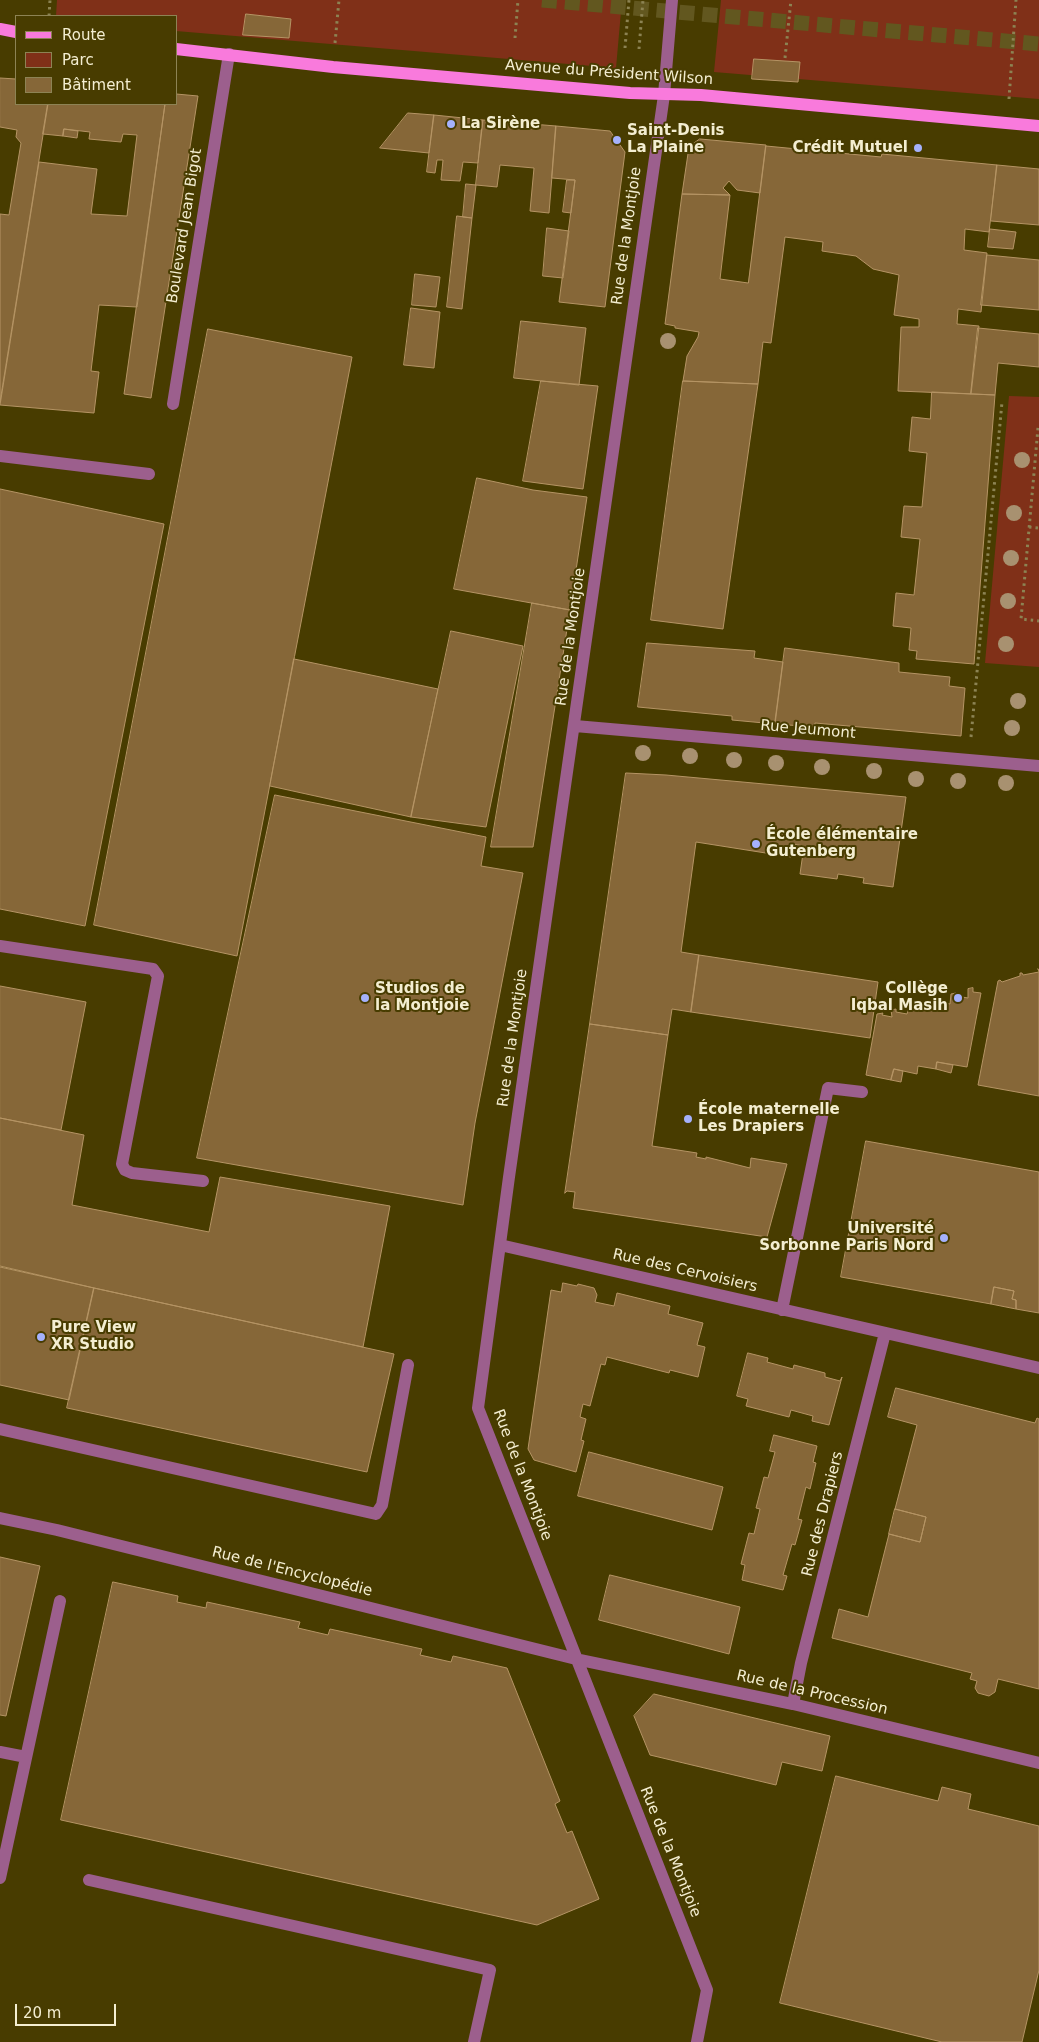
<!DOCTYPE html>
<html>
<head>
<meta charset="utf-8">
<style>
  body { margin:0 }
  #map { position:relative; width:1039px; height:2042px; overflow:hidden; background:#483c00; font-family:"DejaVu Sans",sans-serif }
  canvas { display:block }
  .legend { position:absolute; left:15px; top:15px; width:162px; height:90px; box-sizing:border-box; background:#483c00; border:1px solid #8d8354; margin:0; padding:6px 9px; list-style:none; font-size:15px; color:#f4eed1 }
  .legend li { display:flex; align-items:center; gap:10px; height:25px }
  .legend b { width:25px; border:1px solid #8d8354 }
  .scale { position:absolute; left:15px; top:2004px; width:101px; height:22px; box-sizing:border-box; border:2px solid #f4eed1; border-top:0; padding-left:6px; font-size:15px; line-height:18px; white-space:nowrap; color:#f4eed1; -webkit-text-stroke:4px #483c00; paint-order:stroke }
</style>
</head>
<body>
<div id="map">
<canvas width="1039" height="2042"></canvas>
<ul class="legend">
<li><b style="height:6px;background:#f97adc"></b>Route</li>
<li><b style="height:14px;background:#803018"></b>Parc</li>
<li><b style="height:14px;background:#866738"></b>Bâtiment</li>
</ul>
<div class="scale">20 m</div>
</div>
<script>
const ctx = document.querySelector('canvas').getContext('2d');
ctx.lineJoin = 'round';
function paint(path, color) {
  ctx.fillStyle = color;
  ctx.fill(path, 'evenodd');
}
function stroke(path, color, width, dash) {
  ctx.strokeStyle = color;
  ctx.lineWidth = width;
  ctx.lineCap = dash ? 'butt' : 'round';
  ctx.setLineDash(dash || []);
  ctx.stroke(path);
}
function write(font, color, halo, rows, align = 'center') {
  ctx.font = font + ' "DejaVu Sans",sans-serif';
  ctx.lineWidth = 4;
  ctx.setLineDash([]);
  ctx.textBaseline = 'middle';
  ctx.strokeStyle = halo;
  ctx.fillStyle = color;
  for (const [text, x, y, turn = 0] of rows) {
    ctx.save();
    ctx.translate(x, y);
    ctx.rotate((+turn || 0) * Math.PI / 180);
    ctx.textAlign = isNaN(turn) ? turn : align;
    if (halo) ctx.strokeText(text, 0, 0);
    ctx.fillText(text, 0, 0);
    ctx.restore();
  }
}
const green = new Path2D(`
  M57,0H622L616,68L176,31V16H56Z
  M721,0H1039V99L714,72Z
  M1009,396L1039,397V667L985,663Z`);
const building = new Path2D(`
  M246,14L291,19L289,38L243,35Z
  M754,59L800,62L798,82L752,79Z
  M0,78L16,79V104H48L0,402V214L9,215L21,143L16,137L17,130L0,127Z
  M176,94L198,96L151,398L124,394L165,104H176Z
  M48,104H165L137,307L99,305L91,371L99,372L94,413L0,405L39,162L97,169L91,214L127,216L137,135L123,134L121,142L89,139L90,132L64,129L63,136L43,134Z
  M408,113L434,115L429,153L380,148Z
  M434,115L483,120L478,163L463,162L460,181L441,180L443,160H437L435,173L427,172Z
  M483,120L556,126L549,213L530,211L534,168L500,165L497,187L476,185Z
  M556,126L610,131L625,152L605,307L559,302L575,180L552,178Z
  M64,129L78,131L77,138L63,136Z
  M700,139L766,145L760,193L737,190L729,181L723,188L730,195L682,194L689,147Z
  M766,146L881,157L882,154L997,165L989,232L965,229L964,250L987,253L981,312L958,309L957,324L979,326L971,394L898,391L901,327H919V319L894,315L899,275L873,269L856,256L822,251L823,242L785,237L771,343L763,342L758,384L683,381L687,356L698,337L699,332L675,328V326L665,324L682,194L730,195L720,279L748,283Z
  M997,165L1039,169V225L991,221Z
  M567,180H575L571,213L563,212Z
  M466,184L476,185L472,218L463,217Z
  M457,216L472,218L462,309L447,307Z
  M547,228L569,231L563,278L543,276Z
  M990,229L1016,232L1013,249L988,247Z
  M987,255L1039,260V310L981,305Z
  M415,274L440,277L436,307L412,305Z
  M411,308L440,312L434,368L404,365Z
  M521,321L586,328L579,385L514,378Z
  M978,328L1039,334V367L998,363L995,395L971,394Z
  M208,329L352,357L237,956L94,925Z
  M541,381L598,386L583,489L523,481Z
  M683,381L758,384L723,629L651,620Z
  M932,392L995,395L974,664L916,659L917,651L909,650L911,628L893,626L896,593L914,595L920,539L901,537L904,506L922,507L927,453L909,451L912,417L930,419Z
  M477,478L533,490L587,497L570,610L454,589Z
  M0,489L164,524L85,926L0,909Z
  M532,603L570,610L533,847H491Z
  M451,631L523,646L486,827L411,817Z
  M647,643L755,651L754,658L783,662L775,724L732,720V716L638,707Z
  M785,648L899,663V672L950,677L949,686L965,688L961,736L815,723V727L775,724Z
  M294,659L438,689L411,817L270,786Z
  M626,773L666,775L906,797L893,887L863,883L864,878L838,874L837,879L800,874L804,846L793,844L791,857L696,842L681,952L699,955L691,1012L672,1009L668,1035L590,1024Z
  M275,795L486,837L481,866L523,873L475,1123L463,1205L197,1158Z
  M699,955L878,982L870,1038L691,1012Z
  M1038,969L1039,971V1096L978,1085L998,981L1000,980L1002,982L1020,976V973H1022L1023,975L1039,972Z
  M0,986L86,1002L61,1130L0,1118Z
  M973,988V992L981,993L967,1067L937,1062L936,1069L918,1066L917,1074L894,1069L891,1080L866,1075L877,1014L883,1013L882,1015L892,1017L891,1010L896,1009V1012L907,1014L909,1007L907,1006L913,1004L932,1009L934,1000L932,999L936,998V1001L950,1004L951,994L956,993V996L968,998V989Z
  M590,1024L668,1035L652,1146L697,1153L696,1157L706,1159V1157L750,1168L751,1158L787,1164L767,1237L573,1208L575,1192L567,1191L565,1193Z
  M937,1062L953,1065L951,1073L936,1069Z
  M894,1069L903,1071L901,1082L891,1080Z
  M0,1118L84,1135L72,1205L209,1232L220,1177L390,1206L363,1347L94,1288L0,1266Z
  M866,1141L1039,1172V1313L1016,1309V1300L1012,1299L1014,1291L994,1287L991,1304L841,1277Z
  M0,1267L94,1288L69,1400L0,1385Z
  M563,1283L577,1286L578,1284L594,1288L597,1295L595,1302L614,1306L617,1293L670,1306L668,1314L703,1323L697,1345L705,1347L698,1377L670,1370L669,1373L607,1357L605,1365L601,1364L590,1406L583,1404L580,1417L586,1419L581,1440L584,1441L576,1472L534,1460L528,1449L551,1290L561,1292Z
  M994,1287L1014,1291L1012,1299L1016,1300V1309L991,1304Z
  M94,1288L394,1354L367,1472L67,1408Z
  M748,1353L768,1358L767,1362L793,1369L794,1365L825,1373V1377L840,1381L842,1377L829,1425L812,1421L813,1416L791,1410L789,1417L746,1406L748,1399L737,1396Z
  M896,1388L1035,1423L1037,1418L1039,1419V1689L998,1679L995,1692L989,1696L978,1693L975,1688L977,1681L970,1679L972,1673L832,1638L839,1609L868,1617L889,1534L920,1542L926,1517L895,1509L917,1425L888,1417Z
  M774,1435L817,1446L813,1462L816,1463L811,1485L810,1489L806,1487L798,1519L802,1520L795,1545L792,1544L783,1575L787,1576L783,1590L742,1580L745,1565L741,1564L749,1533L754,1534L760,1509L756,1508L764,1477L768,1478L775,1452L770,1451Z
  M589,1452L723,1487L712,1530L578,1496Z
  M895,1509L926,1517L920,1542L889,1534Z
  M0,1557L40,1566L6,1716L0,1715Z
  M610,1575L740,1607L729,1654L599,1620Z
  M113,1582L178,1596L177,1602L206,1608L207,1602L300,1622L298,1628L328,1635L330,1629L422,1649L420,1655L451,1662L453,1656L507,1668L560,1801L555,1804L567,1833L572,1831L599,1899L537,1925L61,1820Z
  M654,1694L830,1736L822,1771L782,1762L776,1785L650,1755L634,1716Z
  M836,1776L938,1801L942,1787L971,1794L968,1809L1039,1826V1970L1022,2042H942L780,2003Z`);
const motorwayTunnel = new Path2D(`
  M542,0L1039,44`);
const path = new Path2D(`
  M49,16L50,0
  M515,38L518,0
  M335,43L339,0
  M625,48L629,0
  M639,49L643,0
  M785,58L791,0
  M1009,99L1016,0
  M1038,428L1021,619L1039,621
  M1029,527L1039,528
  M971,737L1002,402`);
const service = new Path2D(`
  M173,404L229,54
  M0,456L149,474
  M0,946L153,969L158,976L122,1164L125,1170L132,1173L203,1181
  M0,1429L376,1514L382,1505L408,1365
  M0,1752L26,1757
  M0,1878L60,1601
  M89,1880L490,1970L474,2042`);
const minor = new Path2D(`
  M672,0L664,95L509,1177L478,1408L707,1990L697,2042
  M575,726L1039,766
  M500,1245L1039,1368
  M782,1310L828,1088L862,1092
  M0,1518L57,1530L576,1659L793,1704L1039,1763
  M793,1704L801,1663L885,1333`);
const primary = new Path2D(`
  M0,29L16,32
  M176,49L333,67L630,93L701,95L1039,126`);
const trees = [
  [668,341],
  [1022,460],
  [1014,513],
  [1011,558],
  [1008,601],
  [1006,644],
  [1018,701],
  [1012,728],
  [643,753],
  [690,756],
  [734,760],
  [776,763],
  [822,767],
  [874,771],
  [916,779],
  [958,781],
  [1006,783]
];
const markers = [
  [451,124,5,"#a5b1fc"],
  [617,140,5,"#a5b1fc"],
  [918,148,5,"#a5b1fc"],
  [756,844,5,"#a5b1fc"],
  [365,998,5,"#a5b1fc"],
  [958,998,5,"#a5b1fc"],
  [688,1119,5,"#a5b1fc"],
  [944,1238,5,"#a5b1fc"],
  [41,1337,5,"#a5b1fc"]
];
const streetNames = [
  ["Avenue du Président Wilson",609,73,4],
  ["Boulevard Jean Bigot",185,226,-81],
  ["Rue de la Montjoie",627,236,-82],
  ["Rue de la Montjoie",571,637,-82],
  ["Rue Jeumont",808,730,5],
  ["Rue de la Montjoie",513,1038,-82],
  ["Rue des Cervoisiers",685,1271,13],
  ["Rue de la Montjoie",522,1475,69],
  ["Rue des Drapiers",823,1514,-76],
  ["Rue de l'Encyclopédie",292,1572,14],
  ["Rue de la Procession",812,1693,13],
  ["Rue de la Montjoie",670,1852,68]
];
const poiNames = [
  ["La Sirène",461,124],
  ["Saint-Denis",627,131],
  ["La Plaine",627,148],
  ["Crédit Mutuel",908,148,"right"],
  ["École élémentaire",766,835],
  ["Gutenberg",766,852],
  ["Studios de",375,989],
  ["la Montjoie",375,1006],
  ["Collège",948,989,"right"],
  ["Iqbal Masih",948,1006,"right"],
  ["École maternelle",698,1110],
  ["Les Drapiers",698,1127],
  ["Université",934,1229,"right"],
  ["Sorbonne Paris Nord",934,1246,"right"],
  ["Pure View",51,1328],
  ["XR Studio",51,1345]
];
paint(green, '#803018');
paint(building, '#866738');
stroke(building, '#b59464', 1);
stroke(motorwayTunnel, '#62571f', 15, [15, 8]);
stroke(path, '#8c8353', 3, [2.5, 4]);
stroke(service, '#9c5f8d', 12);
stroke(minor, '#9c5f8d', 12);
stroke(primary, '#f97adc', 12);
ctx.fillStyle = '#a89170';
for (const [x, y] of trees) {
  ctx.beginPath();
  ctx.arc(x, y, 8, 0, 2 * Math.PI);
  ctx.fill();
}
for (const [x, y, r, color] of markers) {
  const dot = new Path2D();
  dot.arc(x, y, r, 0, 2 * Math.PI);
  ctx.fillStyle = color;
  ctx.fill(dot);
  stroke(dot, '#483c00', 2);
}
write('15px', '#f4eed1', '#483c00', streetNames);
write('bold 15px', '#f4eed1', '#483c00', poiNames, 'left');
</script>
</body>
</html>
